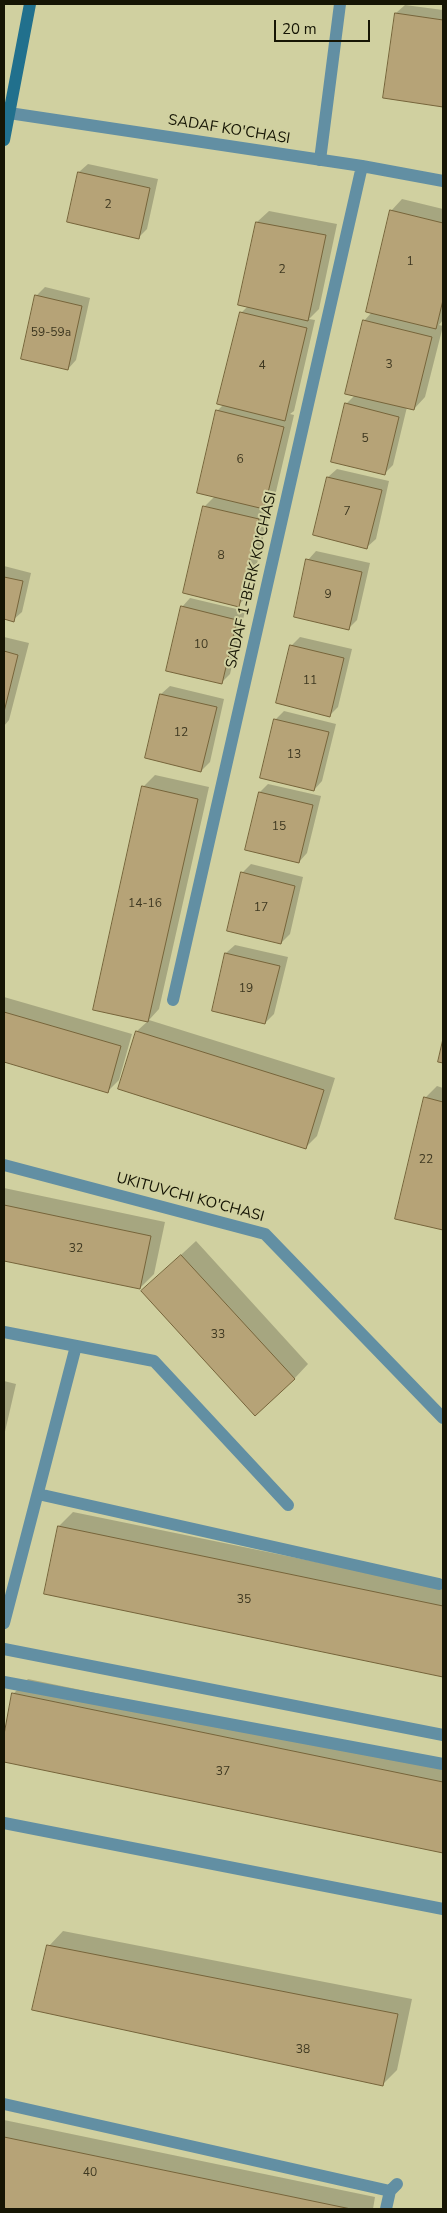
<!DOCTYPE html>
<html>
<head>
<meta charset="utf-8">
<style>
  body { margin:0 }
  #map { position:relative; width:447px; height:2213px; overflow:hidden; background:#d0d0a0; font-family:"Nunito Sans",sans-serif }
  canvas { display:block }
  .frame { position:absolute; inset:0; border:5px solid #161504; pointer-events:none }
  .scale { position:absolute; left:274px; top:20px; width:96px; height:22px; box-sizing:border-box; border:2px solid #161504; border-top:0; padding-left:6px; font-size:15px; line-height:18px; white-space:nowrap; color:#161504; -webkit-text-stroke:4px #d0d0a0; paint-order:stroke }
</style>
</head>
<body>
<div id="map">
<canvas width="447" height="2213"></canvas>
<div class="frame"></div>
<div class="scale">20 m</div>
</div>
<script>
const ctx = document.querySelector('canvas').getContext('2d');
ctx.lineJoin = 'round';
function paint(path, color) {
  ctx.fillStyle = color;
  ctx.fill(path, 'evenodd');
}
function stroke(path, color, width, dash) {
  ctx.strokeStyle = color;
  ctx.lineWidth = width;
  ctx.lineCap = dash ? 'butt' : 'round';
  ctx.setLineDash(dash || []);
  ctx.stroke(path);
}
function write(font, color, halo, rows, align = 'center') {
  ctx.font = font + ' "Nunito Sans",sans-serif';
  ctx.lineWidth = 4;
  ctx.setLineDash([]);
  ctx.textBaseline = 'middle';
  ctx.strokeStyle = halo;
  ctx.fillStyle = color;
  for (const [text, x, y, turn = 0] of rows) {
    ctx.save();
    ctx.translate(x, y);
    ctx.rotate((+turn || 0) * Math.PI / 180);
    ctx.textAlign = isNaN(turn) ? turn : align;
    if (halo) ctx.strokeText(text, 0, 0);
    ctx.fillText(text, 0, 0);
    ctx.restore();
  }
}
const shadow = new Path2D(`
  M405,5L443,10L442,106L396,13Z
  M88,164L158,179L147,229L139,237L68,221L79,172Z
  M402,199L443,209V320L439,325L443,326L425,397L414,409L407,407L393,465L384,474L346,404L355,395L364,321L372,312L391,211Z
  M269,211L337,224L319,309L309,319L315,320L294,411L290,414L294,415L275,496L264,507L270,508L250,594L238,605L204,507L215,496L217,411L224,404L241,313L248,306L240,304L257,222Z
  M45,287L90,298L76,360L68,369L36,296Z
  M337,469L389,481L376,539L367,547L315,534L328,477Z
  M316,551L370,563L357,620L349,628L308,560Z
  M4,566L31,573L22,612L13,620L4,618Z
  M190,598L245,611L230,674L221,683L182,607Z
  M4,637L29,643L9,720L4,726Z
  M300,637L352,649L338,707L330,715L291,646Z
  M170,686L224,699L210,762L201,771L161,694Z
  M284,711L336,724L322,781L314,790L275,720Z
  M155,775L209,787L159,1009L149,1020L335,1078L317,1136L306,1147L119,1089L137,1031L148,1021L143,787Z
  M268,784L321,796L307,853L299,862L260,792Z
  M251,864L303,877L290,934L281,943L242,873Z
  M235,945L288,957L274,1014L265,1023L213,1010L226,953Z
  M4,997L132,1034L119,1080L108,1091L4,1061Z
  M437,1086L443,1088V1229L397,1218L425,1098Z
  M4,1188L165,1222L154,1274L140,1288L4,1260Z
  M196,1241L308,1364L294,1379L157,1277Z
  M4,1381L16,1384L4,1436Z
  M73,1512L443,1588V1676L46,1593L59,1526Z
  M28,1679L443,1765V1852L4,1761V1741L13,1694Z
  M63,1931L412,1999L397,2070L383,2084L49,1946Z
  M4,2120L375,2197L373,2209H14L4,2207Z`);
const building = new Path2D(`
  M395,13L443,20V107L383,98Z
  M78,172L150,188L139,239L67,222Z
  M390,210L443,223V300L436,329L366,312Z
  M256,222L326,235L308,321L238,305Z
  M35,295L82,306L68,370L21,359Z
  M240,312L307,328L285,421L217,404Z
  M363,320L432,337L414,410L345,394Z
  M345,403L399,417L385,475L331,462Z
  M216,410L284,427L264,509L197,493Z
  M327,477L382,490L367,549L313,535Z
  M203,506L259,519L239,607L183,593Z
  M306,559L362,572L349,630L294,617Z
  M4,577L23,581L14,622L4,619Z
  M181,606L237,620L222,684L166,671Z
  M290,645L344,658L330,717L276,703Z
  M4,651L18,655L4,712Z
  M160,694L217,707L201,772L145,758Z
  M274,719L329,732L314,791L260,778Z
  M142,786L198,799L148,1022L93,1010Z
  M259,792L313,805L299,863L245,850Z
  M241,872L295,886L281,944L227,931Z
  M225,953L280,966L265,1024L212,1011Z
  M4,1012L121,1046L108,1093L4,1062Z
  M136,1031L324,1090L306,1149L118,1089Z
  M443,1039V1063L438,1062Z
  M424,1097L443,1102V1230L395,1219Z
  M4,1205L151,1236L140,1289L4,1261Z
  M181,1255L295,1379L255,1416L141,1291Z
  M58,1526L443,1606V1677L44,1594Z
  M12,1693L443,1782V1853L4,1762V1735Z
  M47,1945L398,2014L383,2086L32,2010Z
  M4,2137L351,2209H8L4,2208Z`);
const lane = new Path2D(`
  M320,160L340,4
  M4,1332L154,1361L288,1505
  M38,1494L439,1584
  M4,1623L76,1346
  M4,1649L443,1735
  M4,1682L443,1764
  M4,1823L443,1909
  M4,2104L390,2191
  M386,2209L390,2191L397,2184`);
const street = new Path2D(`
  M9,113L362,166L443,181
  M173,1000L362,166
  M4,1165L265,1234L443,1418`);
const secondary = new Path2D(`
  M4,140L30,4`);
const numberNames = [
  ["2",108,205],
  ["1",410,262],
  ["2",282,270],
  ["59-59а",51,333],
  ["3",389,365],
  ["4",262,366],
  ["5",365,439],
  ["6",240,460],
  ["7",347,512],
  ["8",221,556],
  ["9",328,595],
  ["10",201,645],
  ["11",310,681],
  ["12",181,733],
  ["13",294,755],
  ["15",279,827],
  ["14-16",145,904],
  ["17",261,908],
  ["19",246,989],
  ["22",426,1160],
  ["32",76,1249],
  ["33",218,1335],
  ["35",244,1600],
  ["37",223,1772],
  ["38",303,2050],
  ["40",90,2173]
];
const streetNames = [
  ["SADAF KO'CHASI",229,130,9],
  ["SADAF 1-BERK KO'CHASI",252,580,-77],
  ["UKITUVCHI KO'CHASI",190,1198,15]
];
paint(shadow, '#0003');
paint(building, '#b6a377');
stroke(building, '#76643a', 1);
stroke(lane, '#628fa3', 12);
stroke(street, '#628fa3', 12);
stroke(secondary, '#21708d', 12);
write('12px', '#3e3821', null, numberNames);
write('15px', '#161504', '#d0d0a0', streetNames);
</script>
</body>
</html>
